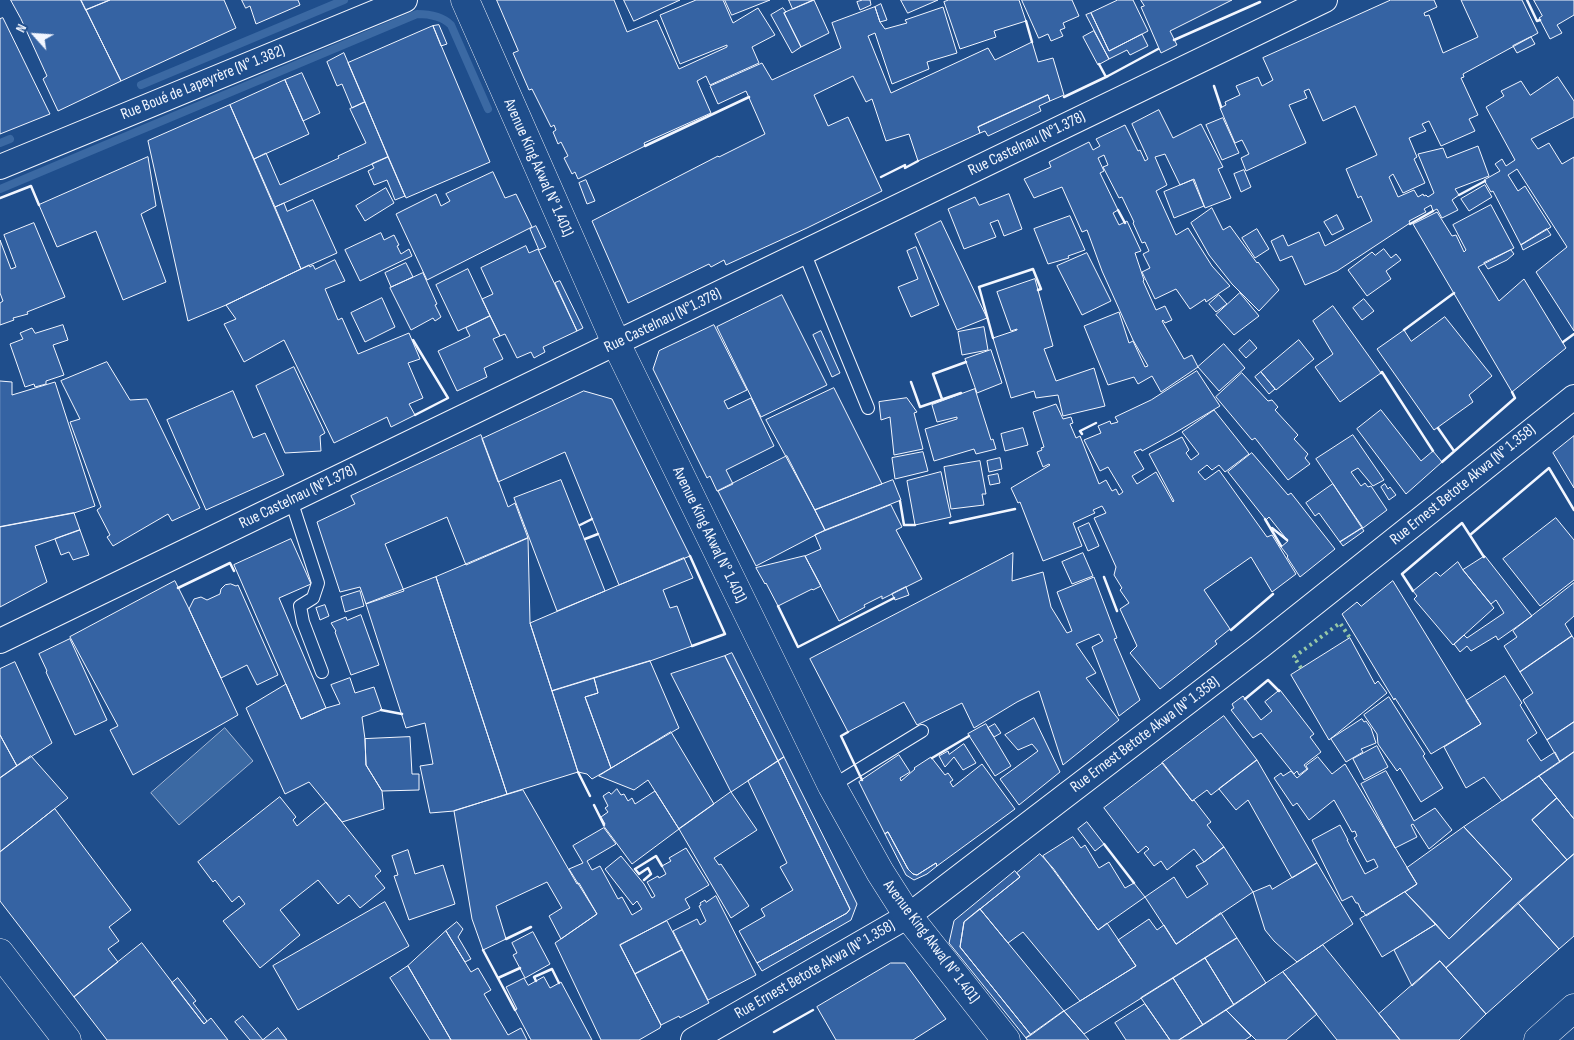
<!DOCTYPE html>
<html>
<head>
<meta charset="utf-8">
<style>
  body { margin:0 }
  #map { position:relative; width:1574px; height:1040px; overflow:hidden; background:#1f4e8c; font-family:"Sofia Sans Condensed",sans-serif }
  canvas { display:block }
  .north { position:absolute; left:10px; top:10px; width:50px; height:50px; -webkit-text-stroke:4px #1f4e8c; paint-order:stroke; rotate:296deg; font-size:14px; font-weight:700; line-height:20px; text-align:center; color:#f2f6ff }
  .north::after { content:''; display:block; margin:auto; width:18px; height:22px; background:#f2f6ff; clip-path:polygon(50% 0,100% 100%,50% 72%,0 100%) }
</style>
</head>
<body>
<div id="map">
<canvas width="1574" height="1040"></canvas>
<div class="north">N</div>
</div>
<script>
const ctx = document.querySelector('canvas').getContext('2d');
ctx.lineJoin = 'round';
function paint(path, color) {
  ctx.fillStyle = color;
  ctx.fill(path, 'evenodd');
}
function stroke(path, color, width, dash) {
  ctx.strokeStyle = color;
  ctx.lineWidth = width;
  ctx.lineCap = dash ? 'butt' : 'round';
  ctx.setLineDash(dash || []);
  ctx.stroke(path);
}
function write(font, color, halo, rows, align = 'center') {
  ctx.font = font + ' "Sofia Sans Condensed",sans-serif';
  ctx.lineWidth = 4;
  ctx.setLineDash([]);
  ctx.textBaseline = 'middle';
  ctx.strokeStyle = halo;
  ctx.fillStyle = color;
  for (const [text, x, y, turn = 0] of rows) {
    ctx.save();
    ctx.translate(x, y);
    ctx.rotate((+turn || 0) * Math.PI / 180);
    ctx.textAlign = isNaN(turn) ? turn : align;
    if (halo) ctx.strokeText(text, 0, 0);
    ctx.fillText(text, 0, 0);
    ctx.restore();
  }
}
const water = new Path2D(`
  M225,728L253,761L179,825L151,793Z`);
const stream = new Path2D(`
  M141,85L344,0
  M0,143L10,139
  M0,189L417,14C429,14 443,17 451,25L488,109`);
const building = new Path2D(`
  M11,0H81L121,81L58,111L43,79L47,76L21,19Z
  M81,0H110L86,10Z
  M110,0H224L236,28L121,81L86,10Z
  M242,0H298L300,5L256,24L250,6L246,8Z
  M497,0H614L627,32L657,20L679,69L727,47V45L680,64L660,15L696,0H723L733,23L758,8L775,35L752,47L759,63L710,85L706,76L697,81L711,113L644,143L645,146L578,179L575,172L572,174L564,158L568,156L561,142L558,144L553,132L556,130L554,125L551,127L532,89L529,90L513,53L518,51Z
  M624,0H680L634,21Z
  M725,0H770L732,15Z
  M789,0H814L793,9Z
  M814,0L829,33L801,47L784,13Z
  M863,0H870L871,5L860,10L857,2Z
  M901,0H938L908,13Z
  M949,0H1019L1026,21L994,31L996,37L960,49L944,2Z
  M1022,0H1072L1079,16L1063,23L1065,28L1060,30L1063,36L1051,41L1048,34L1039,38Z
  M1118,0H1133L1148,31L1109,51L1091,13Z
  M1141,0H1232L1170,31L1177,45L1161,53L1141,7L1144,6Z
  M1391,0H1434L1437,7L1424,13L1425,16L1429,15L1443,53L1478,37L1461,0H1522L1538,33L1463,74L1464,77L1461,78L1478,115L1469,119L1475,131L1441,146L1429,121L1422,124L1426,131L1409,138L1417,157L1414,159L1425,183L1403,193L1393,174L1389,177L1398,197L1414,190L1418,197L1423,194L1424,196L1426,195L1428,197L1434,193L1418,154L1443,148L1447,158L1478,146L1489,176L1455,189L1459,195L1452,200L1458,210L1442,218L1437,209L1433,211L1431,205L1424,209L1426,212L1409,221L1410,223L1337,271L1305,285L1292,256L1280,261L1271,241L1283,235L1288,246L1319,232L1325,246L1372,221L1361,196L1358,198L1346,169L1377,155L1355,106L1323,121L1309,89L1304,91L1307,98L1289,105L1306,143L1246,171L1241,158L1249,154L1242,140L1235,143L1220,108L1226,105L1225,102L1240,95L1236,86L1258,77L1262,86L1273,80L1263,58Z
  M1534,0H1574V15L1557,25L1562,33L1550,39L1539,18L1542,16Z
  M881,4L887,20L880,22L875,7Z
  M875,7L880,22L885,29L907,23L905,20L943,7L957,53L927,62L929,69L892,84L875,33L868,36L891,93L988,48L995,60L1032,42L1038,62L1053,58L1064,95L1050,101L1048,95L978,127L980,133L918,161L909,134L886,141L872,99L866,102L853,76L814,95L828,126L848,117L882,191L807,228L726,265L724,260L711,267L709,264L628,303L592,221L718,156L719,157L765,134L746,91L718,104L710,86L762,63L772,80L841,48L832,23Z
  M783,8L786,12L784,13L801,47L792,53L771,15Z
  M1091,13L1109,51L1142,34L1148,46L1130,55L1127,50L1109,59L1086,15Z
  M3,18L50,114L0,134V19Z
  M439,25L447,44L441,46L433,26Z
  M433,26L490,162L406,198L348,63Z
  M1094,31L1109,59L1098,65L1083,37Z
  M1531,37L1535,44L1517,53L1513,46Z
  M344,53L365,102L352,108L342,84L337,86L327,62Z
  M302,73L320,113L303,121L285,80Z
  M1558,77L1574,101V117L1531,139L1538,149L1549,143L1562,164L1574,157V331L1536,272L1567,247L1517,169L1508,175L1518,191L1525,186L1551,227L1521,245L1493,191L1491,192L1484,180L1500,171L1495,164L1502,159L1506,166L1515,160L1486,107L1504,96L1501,91L1521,81L1530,95Z
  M285,80L309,134L254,159L230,105Z
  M1048,95L1050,101L1039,106L1041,111L988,136L985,131L980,133L978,127Z
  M365,102L388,157L275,207L254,159L266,153L280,185L339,158L338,156L366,143L350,109Z
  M230,105L301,269L226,305L188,321L148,141Z
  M1159,110L1173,138L1201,124L1223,167L1218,169L1231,198L1205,208L1194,179L1180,185L1165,154L1155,157L1167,185L1156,191L1176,235L1188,228L1212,266L1230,286L1206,302L1205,299L1190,309L1176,289L1155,299L1142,272L1150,268L1143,254L1149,251L1145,242L1142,243L1133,223L1134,222L1122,197L1119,198L1103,167L1108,165L1104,155L1098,158L1104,171L1100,173L1118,210L1113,213L1119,225L1127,221L1141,251L1135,253L1144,280L1143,281L1156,310L1165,306L1172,320L1165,323L1163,320L1162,321L1184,359L1192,355L1198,367L1161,392L1152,376L1138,384L1134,377L1108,385L1084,326L1119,312L1129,343L1133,341L1145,367L1148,366L1133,340L1102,271L1087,230L1082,232L1062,187L1034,198L1024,179L1051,167L1049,162L1089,142L1093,150L1100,146L1096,139L1125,125L1138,151L1140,150L1145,161L1148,159L1132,124Z
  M1223,118L1239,153L1222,160L1206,125Z
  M148,157L156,206L141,214L166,282L123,300L96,231L57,247L39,205Z
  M388,157L405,196L395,200L387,180L374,185L368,171L374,168L372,164Z
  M1244,170L1251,187L1241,192L1234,174Z
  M493,172L505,198L516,194L532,227L427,280L396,214L436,194L441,206L450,201L446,194Z
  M586,180L595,201L587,204L579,183Z
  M1193,180L1204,206L1174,218L1164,192Z
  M1485,185L1492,197L1469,211L1461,199Z
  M386,188L394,203L365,221L356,206Z
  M1009,194L1022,229L1004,236L998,220L990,223L996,237L964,249L948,209L975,197L979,205Z
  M313,200L337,253L301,269L275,207L284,203L287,211Z
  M1491,205L1514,248L1478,267L1499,301L1524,279L1566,348L1512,392L1413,224L1437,212L1452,236L1456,235L1464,252L1466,250L1453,225Z
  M1212,208L1223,230L1230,226L1257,263L1258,262L1279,290L1259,311L1232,284L1209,255L1191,223Z
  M1337,215L1344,229L1332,235L1324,222Z
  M1070,216L1085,250L1068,256L1069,258L1048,264L1034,229Z
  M941,221L987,318L957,330L915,234Z
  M34,223L65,297L27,312L28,314L13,318L14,320L0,325V303L3,301L0,293V240L11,269L16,267L4,235Z
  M536,226L546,247L539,250L530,229Z
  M1257,229L1269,249L1255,258L1242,238Z
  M1547,229L1551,235L1523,250L1521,245Z
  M381,233L384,240L394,235L399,245L397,246L401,254L409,249L412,256L360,281L345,250Z
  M526,246L529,253L538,249L577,331L543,347L545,352L534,358L531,352L517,358L505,334L500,336L482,299L493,294L481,268Z
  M916,247L939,305L911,317L898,287L918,279L907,251Z
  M1384,249L1391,258L1396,254L1401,260L1386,271L1391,279L1367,296L1348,270L1372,252L1375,255Z
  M1511,250L1514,254L1507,260L1488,269L1484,263Z
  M1087,253L1111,301L1082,315L1057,266Z
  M335,260L345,281L325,289L338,320L342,318L358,354L409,333L420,359L408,363L423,398L409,404L415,415L391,427L387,417L334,443L284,340L244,362L224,324L236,319L226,305L309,265L310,267L313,265L315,269Z
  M406,263L413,277L391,287L385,273Z
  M468,269L490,316L458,331L436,285Z
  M423,273L437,304L435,305L441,317L435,321L433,318L411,330L390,288Z
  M1035,279L1053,346L1044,349L1056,381L1094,368L1105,406L1063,416L1058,395L1036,398L1034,391L1011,398L993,338L1017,330V329L1011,331L997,292Z
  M560,281L583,328L577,331L555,283Z
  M1240,293L1259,316L1234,335L1216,315Z
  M782,295L827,385L761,417L717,327Z
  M1219,295L1227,304L1216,312L1209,304Z
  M382,298L395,327L365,342L351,313Z
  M1364,299L1374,311L1362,320L1353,308Z
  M1333,306L1381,373L1340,402L1315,367L1333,354L1313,321Z
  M490,316L500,336L493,339L503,359L484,368L487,377L457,391L438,351L470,336L466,328Z
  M1445,317L1492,376L1469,395L1473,402L1434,430L1377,349L1404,330L1411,341Z
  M63,325L68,340L53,345L64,375L46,381V384L35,387L34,384L25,387L10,344L23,339L20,333L32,328L35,333Z
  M714,325L747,390L724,401L728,409L751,398L774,446L726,470L733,484L718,491H717L710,476L707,478L653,369L659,351Z
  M984,327L988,350L962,355L958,332Z
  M821,331L840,373L832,377L813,335Z
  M1250,340L1257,348L1246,358L1239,350Z
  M1299,340L1314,359L1276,390L1261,372Z
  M1224,344L1245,368L1219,391L1198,367Z
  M991,350L1002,383L977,393L965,359Z
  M107,362L130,400L147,399L200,508L172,521L168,514L113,546L107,537L110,535L97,510L101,507L70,422L80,419L61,381Z
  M294,367L325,433L320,436L321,451L285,453L256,386Z
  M1197,371L1220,406L1173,434L1142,451L1141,449L1134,452L1144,469L1132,476L1137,484L1156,472L1173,502L1174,501L1149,454L1182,437L1189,450L1186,453L1191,460L1199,454L1182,432L1214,410L1249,454L1225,472L1219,465L1212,470L1207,465L1198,472L1205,480L1219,470L1267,537L1272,535L1296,574L1272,592L1251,557L1204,590L1230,629L1215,641L1217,644L1160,689L1130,653L1137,646L1120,609L1129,603L1120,590L1122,588L1114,575L1116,567L1094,518L1106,513L1102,506L1093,510L1095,513L1073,523L1082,546L1043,561L1020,502L1018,503L1011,488L1050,465L1049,464L1043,467L1037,452L1042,450L1041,448L1044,447L1033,412L1056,404L1063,419L1071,417L1073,423L1070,424L1076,438L1080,436L1099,484L1106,480L1112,491L1116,489L1119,495L1123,492L1108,467L1100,471L1084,440L1101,433L1098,426L1110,421L1111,424L1118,422L1115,417L1151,400Z
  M1261,372L1275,389L1269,394L1255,377Z
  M1242,373L1268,401L1272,400L1278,407L1275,410L1298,435L1294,439L1308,454L1305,458L1310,464L1288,480L1255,438L1252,440L1216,397Z
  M0,381L12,382V395L55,382L95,506L74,513L0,527Z
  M834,388L882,484L815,510L766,420Z
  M975,389L991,440L993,439L996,449L976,454L974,449L934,461L925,429L957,419V417L937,422L932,405Z
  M233,391L253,438L265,433L284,475L206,510L167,420Z
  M584,391L612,399L690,556L619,585L565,452L498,482L482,439Z
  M907,398L917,412L914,413L923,449L894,455L890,417L881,420L879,402Z
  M1381,410L1421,461L1433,451L1442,462L1406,494L1357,429Z
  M1023,428L1028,445L1005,451L1001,434Z
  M481,435L508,507L515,503L528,538L466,565L447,517L385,544L404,591L366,604L360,587L340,592L317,522L355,504L351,496Z
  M1353,435L1384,480L1373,486L1358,468L1351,472L1361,486L1365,483L1368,487L1371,486L1387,510L1363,528L1316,459Z
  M1574,436V488L1553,453Z
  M923,452L928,471L895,479L892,458Z
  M1252,453L1288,495L1291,493L1335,549L1300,577L1287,557L1288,556L1281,547L1288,541L1269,517L1266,520L1228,472Z
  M787,456L825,530L756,566L718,491Z
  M1000,458L1002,469L989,472L987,461Z
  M980,461L986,494H982L984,505L951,509L944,467Z
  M941,472L951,517L915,525L907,481Z
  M998,474L1000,483L990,485L988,476Z
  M561,480L605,591L557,611L514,498Z
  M893,480L901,500L825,530L815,510Z
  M1333,484L1362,528L1340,542L1319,513L1315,516L1306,503Z
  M1385,484L1388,489L1390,487L1396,495L1389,500L1381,487Z
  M891,505L902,527L896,530L922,579L882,599V596L864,605L865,607L839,621L805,556L821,549L815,535Z
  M74,513L80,530L35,546L47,582L0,607V527Z
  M1556,518L1574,540V580L1540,606L1503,559Z
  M1089,523L1099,546L1088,551L1078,528Z
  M1362,528L1364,531L1343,546L1340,542Z
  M80,530L89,555L73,560L69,552L61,555L55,539Z
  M528,538L530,623L578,772L507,794L436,577Z
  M291,539L311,584L279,598L326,708L301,719L234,565Z
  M1013,553L1012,581L1043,572L1051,607L1067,633L1072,631L1057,592L1094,577L1117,638L1114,639L1140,700L1119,716L1092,647L1103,641L1099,634L1076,644L1096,673L1086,678L1119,720L1063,765L1039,691L1017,702L974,728L962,703L917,725L904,702L848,732L810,659Z
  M1083,553L1093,576L1072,584L1062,562Z
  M805,556L821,586L813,590L812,589L778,606L766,583L765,584L756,568Z
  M1485,556L1532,616L1498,640L1496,636L1471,651L1467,646L1460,652L1454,644L1464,635L1467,638L1504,613L1496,600L1491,604L1463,570Z
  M684,558L693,578L663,590L670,608L677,606L692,646L650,661L552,691L530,623L619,585Z
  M1458,562L1463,570L1494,608L1453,645L1414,599L1417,596L1413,591L1436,572L1440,576Z
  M436,577L507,794L454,811L430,813L420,766L433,764L425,723L406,728L366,604Z
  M175,581L189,609L238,715L133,775L110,730L118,726L70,637Z
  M1393,581L1481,724L1431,754L1395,698L1394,700L1342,614L1357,602L1361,606Z
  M1574,583V616L1565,624L1572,636L1520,672L1504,646L1517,637L1513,631Z
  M231,584L236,586L238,585L278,675L257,685L247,665L221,678L189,609L194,599L201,597L207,600L220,594L221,589L225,585Z
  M906,587L909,595L895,600L892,594Z
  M360,591L364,606L345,612L341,597Z
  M325,605L329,616L320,620L316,608Z
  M361,615L379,665L351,675L335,632L336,631L331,623L346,617L347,620Z
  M1572,636L1574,639V722L1547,740L1523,700L1533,693L1520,672Z
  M1350,638L1375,684L1378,681L1387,693L1329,740L1291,675Z
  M70,639L107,720L75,735L46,672L47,671L39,654Z
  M732,653L784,757L778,761L725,656Z
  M725,656L778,761L731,792L671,674Z
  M650,661L679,728L611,768L585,697L598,693L594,678Z
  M15,662L52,743L17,766L0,735V669Z
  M1505,676L1522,703L1520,705L1537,733L1527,740L1541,761L1555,752L1560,762L1502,801L1484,777L1466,788L1444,747L1481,724L1466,701Z
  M350,678L355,693L374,687L382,710L362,717L365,739L366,765L382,791L384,809L342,822L309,782L285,794L246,708L286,684L301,719L326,708L340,704L331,685Z
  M594,678L598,693L585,697L611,768L592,779L587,774L578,772L552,691Z
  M1280,690L1314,734L1310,737L1321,752L1304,765L1307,769L1299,775L1297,771L1294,774L1261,733L1253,738L1231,710L1234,708L1232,704L1243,696L1261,720L1272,711L1265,702Z
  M1389,697L1425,754L1423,756L1443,788L1421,802L1400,768L1397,771L1378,744L1377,734L1364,715Z
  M1224,716L1257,760L1211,795L1207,790L1192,801L1162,763Z
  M1034,718L1060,772L1019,805L1000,779L1038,751L1032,744L1018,750L1005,735Z
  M1362,719L1364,722L1366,721L1371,728L1376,743L1361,749L1363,752L1346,762L1331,739Z
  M1574,722V752L1560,762L1547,740Z
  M986,724L1011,766L995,776L968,734Z
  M995,724L1001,733L994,737L988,728Z
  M671,732L714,804L679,829L648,780L634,790L599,776Z
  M0,735L17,766L0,778Z
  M410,737L412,774H419V790L382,791L366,765L365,739Z
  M964,744L976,763L963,770L954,757L945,767L939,756L948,751L949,754Z
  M1377,746L1388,767L1364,780L1353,759Z
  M1574,752V819L1539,776Z
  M899,755L910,772L900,778L901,781L915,769L914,768L931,757L945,775L948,773L953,780L950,782L953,787L982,764L1015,809L937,866L936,863L917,875L913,874L908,869L888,832L885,834L859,782Z
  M31,756L68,798L0,852V778Z
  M784,757L857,904L851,920L762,971L757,963L847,913L850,909L778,761Z
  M1318,757L1332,774L1345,764L1417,884L1366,916L1363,911L1362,912L1358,903H1356L1352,896L1342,901L1312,840L1340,825L1348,840H1347L1365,874L1378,867L1374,859L1367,862L1354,838L1357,836L1355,831L1352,832L1334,800L1309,820L1297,803L1293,806L1274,778L1281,773L1283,776L1291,771L1297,778L1308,769L1306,766Z
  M1257,760L1317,863L1292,878L1248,800L1236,810L1219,789Z
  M778,761L850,909L847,913L757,963L739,931L765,916L761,909L793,890L780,867L787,863L748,781Z
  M1163,763L1192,801L1194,800L1211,822L1207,825L1224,847L1204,862L1194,849L1167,870L1161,861L1154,866L1144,853L1149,849L1146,846L1138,853L1104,808Z
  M1386,771L1414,821L1435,808L1452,830L1429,849L1413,824L1411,825L1417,837L1395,848L1361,784Z
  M1539,776L1557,798L1532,820L1567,860L1446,968L1440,961L1412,986L1394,950L1436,924L1449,939L1512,879L1464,827Z
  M617,789L621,795L624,794L628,801L632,798L635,804L655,791L679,829L632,864L603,825L605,824L601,817L608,812L605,808L608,806L603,796L609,792L611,794Z
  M523,790L577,884L579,883L597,914L561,939L549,916L562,908L547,882L496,906L506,939L483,950L472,919L454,811Z
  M731,792L757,830L714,858L719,865L721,864L749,906L731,918L679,829Z
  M280,797L296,817L293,820L297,826L326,802L381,871L375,876L385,888L360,908L349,895L338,904L318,880L280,910L300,935L260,968L223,921L245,904L239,896L232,902L215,880L213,882L198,862Z
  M1557,798L1574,819V854L1567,860L1532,820Z
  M55,809L131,910L109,927L119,941L108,949L118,962L74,997L0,901V852Z
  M1087,822L1104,844L1095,851L1078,829Z
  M1464,827L1512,879L1449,939L1405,892L1417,884L1407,868Z
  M604,828L616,844L587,861L592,870L600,866L618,899L622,897L632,915L642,909L637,901L633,905L605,869L621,856L644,884L652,898L655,896L647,882L658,876L659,878L666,874L662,866L671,861L669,858L686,848L709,885L685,899L690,908L620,945L661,1025L660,1028L639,1040H601L555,943L597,914L569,869L583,863L573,846Z
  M888,832L908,869L913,874L917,875L936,863L937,866L927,874L914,880L906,875L885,834Z
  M1073,837L1081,848L1085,845L1099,868L1109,862L1125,888L1134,883L1145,897L1098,930L1043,856Z
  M1224,847L1253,892L1176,944L1145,897L1174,877L1187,898L1208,884L1196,866L1204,862Z
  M408,850L415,874L443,865L455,904L409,920L394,876L398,875L392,856Z
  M1040,854L1053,868L1098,930L1107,923L1136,966L1080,1001L1023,932L1008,943L980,909L1020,877L1017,873Z
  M1574,854V936L1559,949L1518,903Z
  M1317,863L1353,924L1297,962L1274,941L1265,930L1253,892L1270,885L1272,889Z
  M1015,871L1020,877L964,922L960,947L1031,1035L1026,1038L949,943L954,921Z
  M1405,892L1436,924L1382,957L1360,919Z
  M716,896L756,975L708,1000L673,931L697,919L700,925L706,921L699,906L701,905L700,903L705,900L706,902Z
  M385,902L409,946L298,1010L273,966Z
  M1518,903L1559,949L1486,1014L1446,968Z
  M980,909L1064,1011L1031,1035L960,947L964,922Z
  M1221,913L1237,938L1084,1034L1064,1011L1136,966L1118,940L1149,919L1157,930L1164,925L1176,944Z
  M667,921L682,950L635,974L620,945Z
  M457,922L463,929L458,937L471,959L465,962L446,931Z
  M446,931L471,972L478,968L491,990L484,994L508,1035L521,1028L527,1040H451L408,966Z
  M533,932L550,964L525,978L513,955L517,953L512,943Z
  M1237,938L1266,983L1234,1005L1205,958Z
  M142,943L204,1024L211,1018L228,1040H107L74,997Z
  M1323,945L1379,1014L1400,1040H1337L1283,972Z
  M682,950L709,1003L680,1018L679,1016L661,1025L635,974Z
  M1205,958L1234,1005L1203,1025L1173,978Z
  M1440,961L1486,1014L1459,1040H1400L1379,1014Z
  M891,963H905L946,1019L913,1040H836L817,1007Z
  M408,966L451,1040H430L390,978Z
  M1283,972L1317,1014L1286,1040H1256L1226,1010Z
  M544,977L550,988L561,982L592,1040H531L515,1010L517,1009L506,987L524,978L528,985Z
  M178,978L196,1001L193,1003L207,1021L204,1024L172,983Z
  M1173,978L1203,1025L1179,1040H1170L1141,998Z
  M1145,1004L1170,1040H1126L1115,1023Z
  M1226,1010L1251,1036L1245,1040H1179Z
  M1064,1011L1089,1040H1027L1026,1038Z
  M243,1016L263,1040H250L235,1022Z
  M278,1028L287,1040H263Z`);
const lane = new Path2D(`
  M804,252L868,408
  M291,500L318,583L313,598L300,606L303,622L322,672
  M832,786L922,731`);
const street = new Path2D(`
  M0,167L405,0
  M0,641L1325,0
  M693,1040L908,916L1261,646L1574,397`);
const secondary = new Path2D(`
  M465,0L616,343L832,786L880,872L908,916L1006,1040`);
const primary = new Path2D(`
  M0,953L67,1040
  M1538,1040L1574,1008`);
const hedge = new Path2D(`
  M1301,668L1294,657L1340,623L1350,638`);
const wall = new Path2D(`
  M1527,0L1537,21L1540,20
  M1026,21L1032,42
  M1174,40L1260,2
  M1099,64L1106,77
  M1214,86L1221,107
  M1064,97L1108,76L1158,49
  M645,146L749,97
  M881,177L905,165V168L918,161
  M1459,195L1485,181
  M0,198L31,186L39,205
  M1118,210L1125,223
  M1410,224L1433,211
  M1404,330L1454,293
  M993,338L979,287L1033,269L1041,289L1038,290
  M413,340L448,398L415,415
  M1563,342L1574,334
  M1381,373L1382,372L1433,451
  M911,382L920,407L961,393
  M942,399L933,374L966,362
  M1438,428L1454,451
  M1082,434L1080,431L1096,423
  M1442,462L1515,398L1512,392
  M900,501L904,525H915
  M1265,519L1281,546
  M950,523L1015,509
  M580,525L592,519
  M1272,528L1287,540
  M1470,535L1549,468L1574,510
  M585,539L598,534
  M690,556L725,634L692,646
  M1104,577L1117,611
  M178,588L230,563L234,571
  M1413,591L1402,574L1462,523L1484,557
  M778,606L798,647L894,598
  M1231,630L1273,594
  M1245,699L1268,680L1279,691
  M381,710L402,714
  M848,732L841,736L862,780
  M932,758L969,736
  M578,772L590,796
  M594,805L604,825
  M1104,844L1134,883
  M644,880L651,874L648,868L639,874L635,869L656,856L662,866
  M506,939L531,927
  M483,950L515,1010
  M498,978L520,968
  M536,981L534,977L552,969L559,983
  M774,1032L813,1010`);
const streetNames = [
  ["Rue Boué de Lapeyrère (N° 1.382)",203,83,-22],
  ["Rue Castelnau (N°1.378)",1027,144,-26],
  ["Avenue King Akwa( N° 1.401)",538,168,66],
  ["Rue Castelnau (N°1.378)",663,321,-26],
  ["Rue Ernest Betote Akwa (N° 1.358)",1463,485,-39],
  ["Rue Castelnau (N°1.378)",298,497,-26],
  ["Avenue King Akwa( N° 1.401)",709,535,64],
  ["Rue Ernest Betote Akwa (N° 1.358)",1145,735,-37],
  ["Avenue King Akwa( N° 1.401)",931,942,53],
  ["Rue Ernest Betote Akwa (N° 1.358)",815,970,-30]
];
paint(water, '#3b69a3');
stroke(water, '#a8bbd7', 1);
stroke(stream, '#3b69a3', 8);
paint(building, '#3563a3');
stroke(building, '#f2f6ff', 1);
stroke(lane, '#f2f6ff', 14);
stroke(street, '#f2f6ff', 26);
stroke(secondary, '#f2f6ff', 29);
stroke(primary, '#f2f6ff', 29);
stroke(lane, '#1f4e8c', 12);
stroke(street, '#1f4e8c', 24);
stroke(secondary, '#1f4e8c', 28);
stroke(primary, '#1f4e8c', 28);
stroke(hedge, '#97c8a6', 4, [2.5, 4]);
stroke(wall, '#f2f6ff', 2.5);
write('16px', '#f2f6ff', '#1f4e8c', streetNames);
</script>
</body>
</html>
